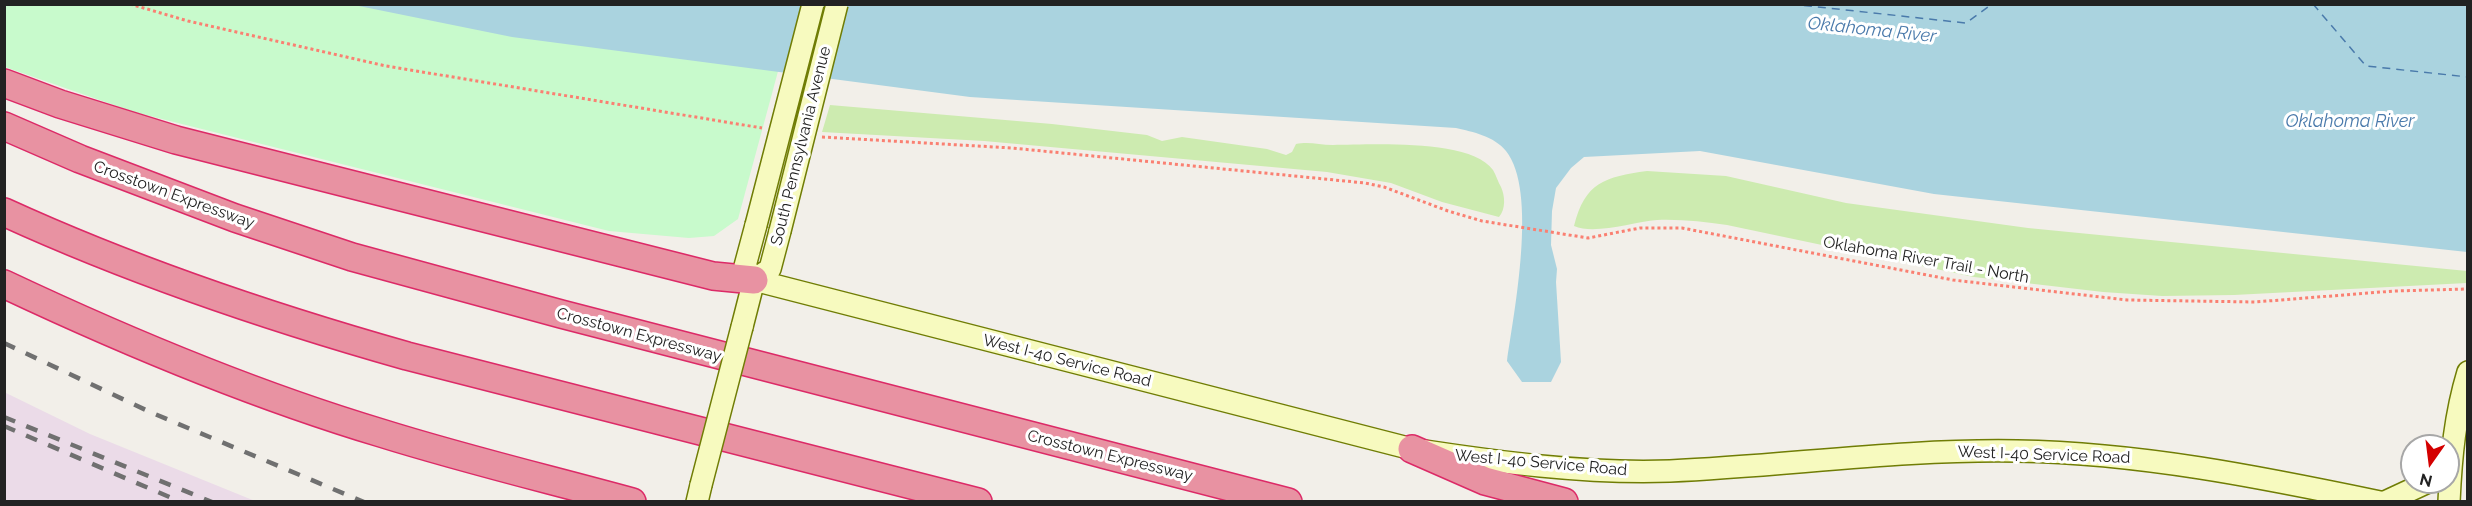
<!DOCTYPE html>
<html>
<head>
<meta charset="utf-8">
<style>
  body { margin:0 }
  #map { position:relative; width:2472px; height:506px; overflow:hidden; background:#f2efe9; font-family:Raleway,sans-serif }
  canvas { display:block }
  .frame { position:absolute; inset:0; border:6px solid #222; pointer-events:none }
  .north { position:absolute; left:2400px; top:434px; width:60px; height:60px; box-sizing:border-box; background:#fff; border:2px solid #a7a7a7; border-radius:50%; rotate:194deg; font-size:16px; font-weight:700; line-height:24px; text-align:center; color:#222 }
  .north::after { content:''; display:block; margin:auto; width:21px; height:27px; background:#d40000; clip-path:polygon(50% 0,100% 100%,50% 72%,0 100%) }
</style>
</head>
<body>
<div id="map">
<canvas width="2472" height="506"></canvas>
<div class="frame"></div>
<div class="north">N</div>
</div>
<script>
const ctx = document.querySelector('canvas').getContext('2d');
ctx.lineJoin = 'round';
function paint(path, color) {
  ctx.fillStyle = color;
  ctx.fill(path, 'evenodd');
}
function stroke(path, color, width, dash) {
  ctx.strokeStyle = color;
  ctx.lineWidth = width;
  ctx.lineCap = dash ? 'butt' : 'round';
  ctx.setLineDash(dash || []);
  ctx.stroke(path);
}
function write(font, color, halo, rows, align = 'center') {
  ctx.font = font + ' Raleway,sans-serif';
  ctx.lineWidth = 6;
  ctx.setLineDash([]);
  ctx.textBaseline = 'middle';
  ctx.strokeStyle = halo;
  ctx.fillStyle = color;
  for (const [text, x, y, turn = 0] of rows) {
    ctx.save();
    ctx.translate(x, y);
    ctx.rotate((+turn || 0) * Math.PI / 180);
    ctx.textAlign = isNaN(turn) ? turn : align;
    if (halo) ctx.strokeText(text, 0, 0);
    ctx.fillText(text, 0, 0);
    ctx.restore();
  }
}
const industrial = new Path2D(`
  M4,392L90,434L255,501H5Z`);
const grass = new Path2D(`
  M830,105L1052,124L1147,135L1162,141L1182,137L1267,149L1286,155L1292,152L1296,144C1309,141 1319,145 1333,145C1369,145 1470,138 1493,170C1496,175 1498,182 1501,187C1505,196 1506,209 1499,217L1442,202L1391,183L1327,172L984,141L822,132Z
  M1647,171L1726,176L1846,203L2028,228L2467,271V283L2234,295L2162,296L2103,292L1974,277L1727,225C1704,222 1681,219 1657,220C1633,222 1595,235 1574,226C1585,182 1605,177 1647,171Z`);
const park = new Path2D(`
  M4,5H796L738,219L714,236L689,238L609,231L134,112L5,67Z`);
const water = new Path2D(`
  M354,5H2467V252L1934,194L1700,151L1584,157L1571,168L1556,188L1552,211L1551,245L1557,269L1556,282L1561,362L1551,382H1522L1507,361C1514,312 1538,191 1506,151C1494,136 1473,132 1456,128L970,97L512,37Z`);
const ferry = new Path2D(`
  M1790,4L1966,23L1992,4
  M2313,4L2366,66L2468,77`);
const path = new Path2D(`
  M130,4L188,21L386,66L762,128
  M822,137L1012,148L1365,183L1384,187L1448,211L1482,221L1588,238L1640,228H1682L1953,280L2127,300L2255,302L2394,291L2468,289`);
const secondary = new Path2D(`
  M754,280L1412,449C1497,462 1584,474 1670,471C1786,466 1901,449 2017,451C2140,453 2260,477 2380,502
  M754,280L745,266L756,225
  M742,327L754,280L770,269L780,231
  M697,502L701,485
  M2385,502L2428,482
  M2449,502C2451,457 2455,415 2468,372`);
const highway = new Path2D(`
  M4,83L60,104L176,140L713,276L754,280
  M4,126L80,159L235,218L352,257L561,314L1288,502
  M4,212C135,272 269,317 407,356L978,502
  M4,284C127,342 251,394 381,433C464,459 548,479 632,502
  M1412,449L1485,481L1564,502`);
const rail = new Path2D(`
  M4,343L150,412L364,502
  M4,417L212,502
  M4,426L181,502`);
const secondaryBridge = new Path2D(`
  M756,225L813,4
  M780,231L837,4
  M701,485L742,327`);
const streetNames = [
  ["South Pennsylvania Avenue",801,146,-76],
  ["Crosstown Expressway",174,195,20],
  ["Oklahoma River Trail - North",1926,260,10],
  ["Crosstown Expressway",639,335,15],
  ["West I-40 Service Road",1067,361,14],
  ["West I-40 Service Road",2044,455,2],
  ["Crosstown Expressway",1110,456,14],
  ["West I-40 Service Road",1541,463,5]
];
const waterNames = [
  ["Oklahoma River",1872,30,6],
  ["Oklahoma River",2350,122]
];
paint(industrial, '#ebdbe8');
paint(grass, '#cdebb0');
paint(park, '#c8facc');
paint(water, '#aad3df');
stroke(ferry, '#4a7aab', 1.5, [8, 6]);
stroke(secondary, '#707d05', 24);
stroke(highway, '#dc2a67', 30);
stroke(path, '#fa8072', 3, [3, 3]);
stroke(secondary, '#f7fabf', 21);
stroke(highway, '#e892a2', 27);
stroke(rail, '#707070', 4.5, [12, 12]);
stroke(secondaryBridge, '#707d05', 24, []);
stroke(secondaryBridge, '#f7fabf', 21);
write('16px', '#222', '#fff', streetNames);
write('italic 18px', '#4a7aab', '#fff', waterNames);
</script>
</body>
</html>
